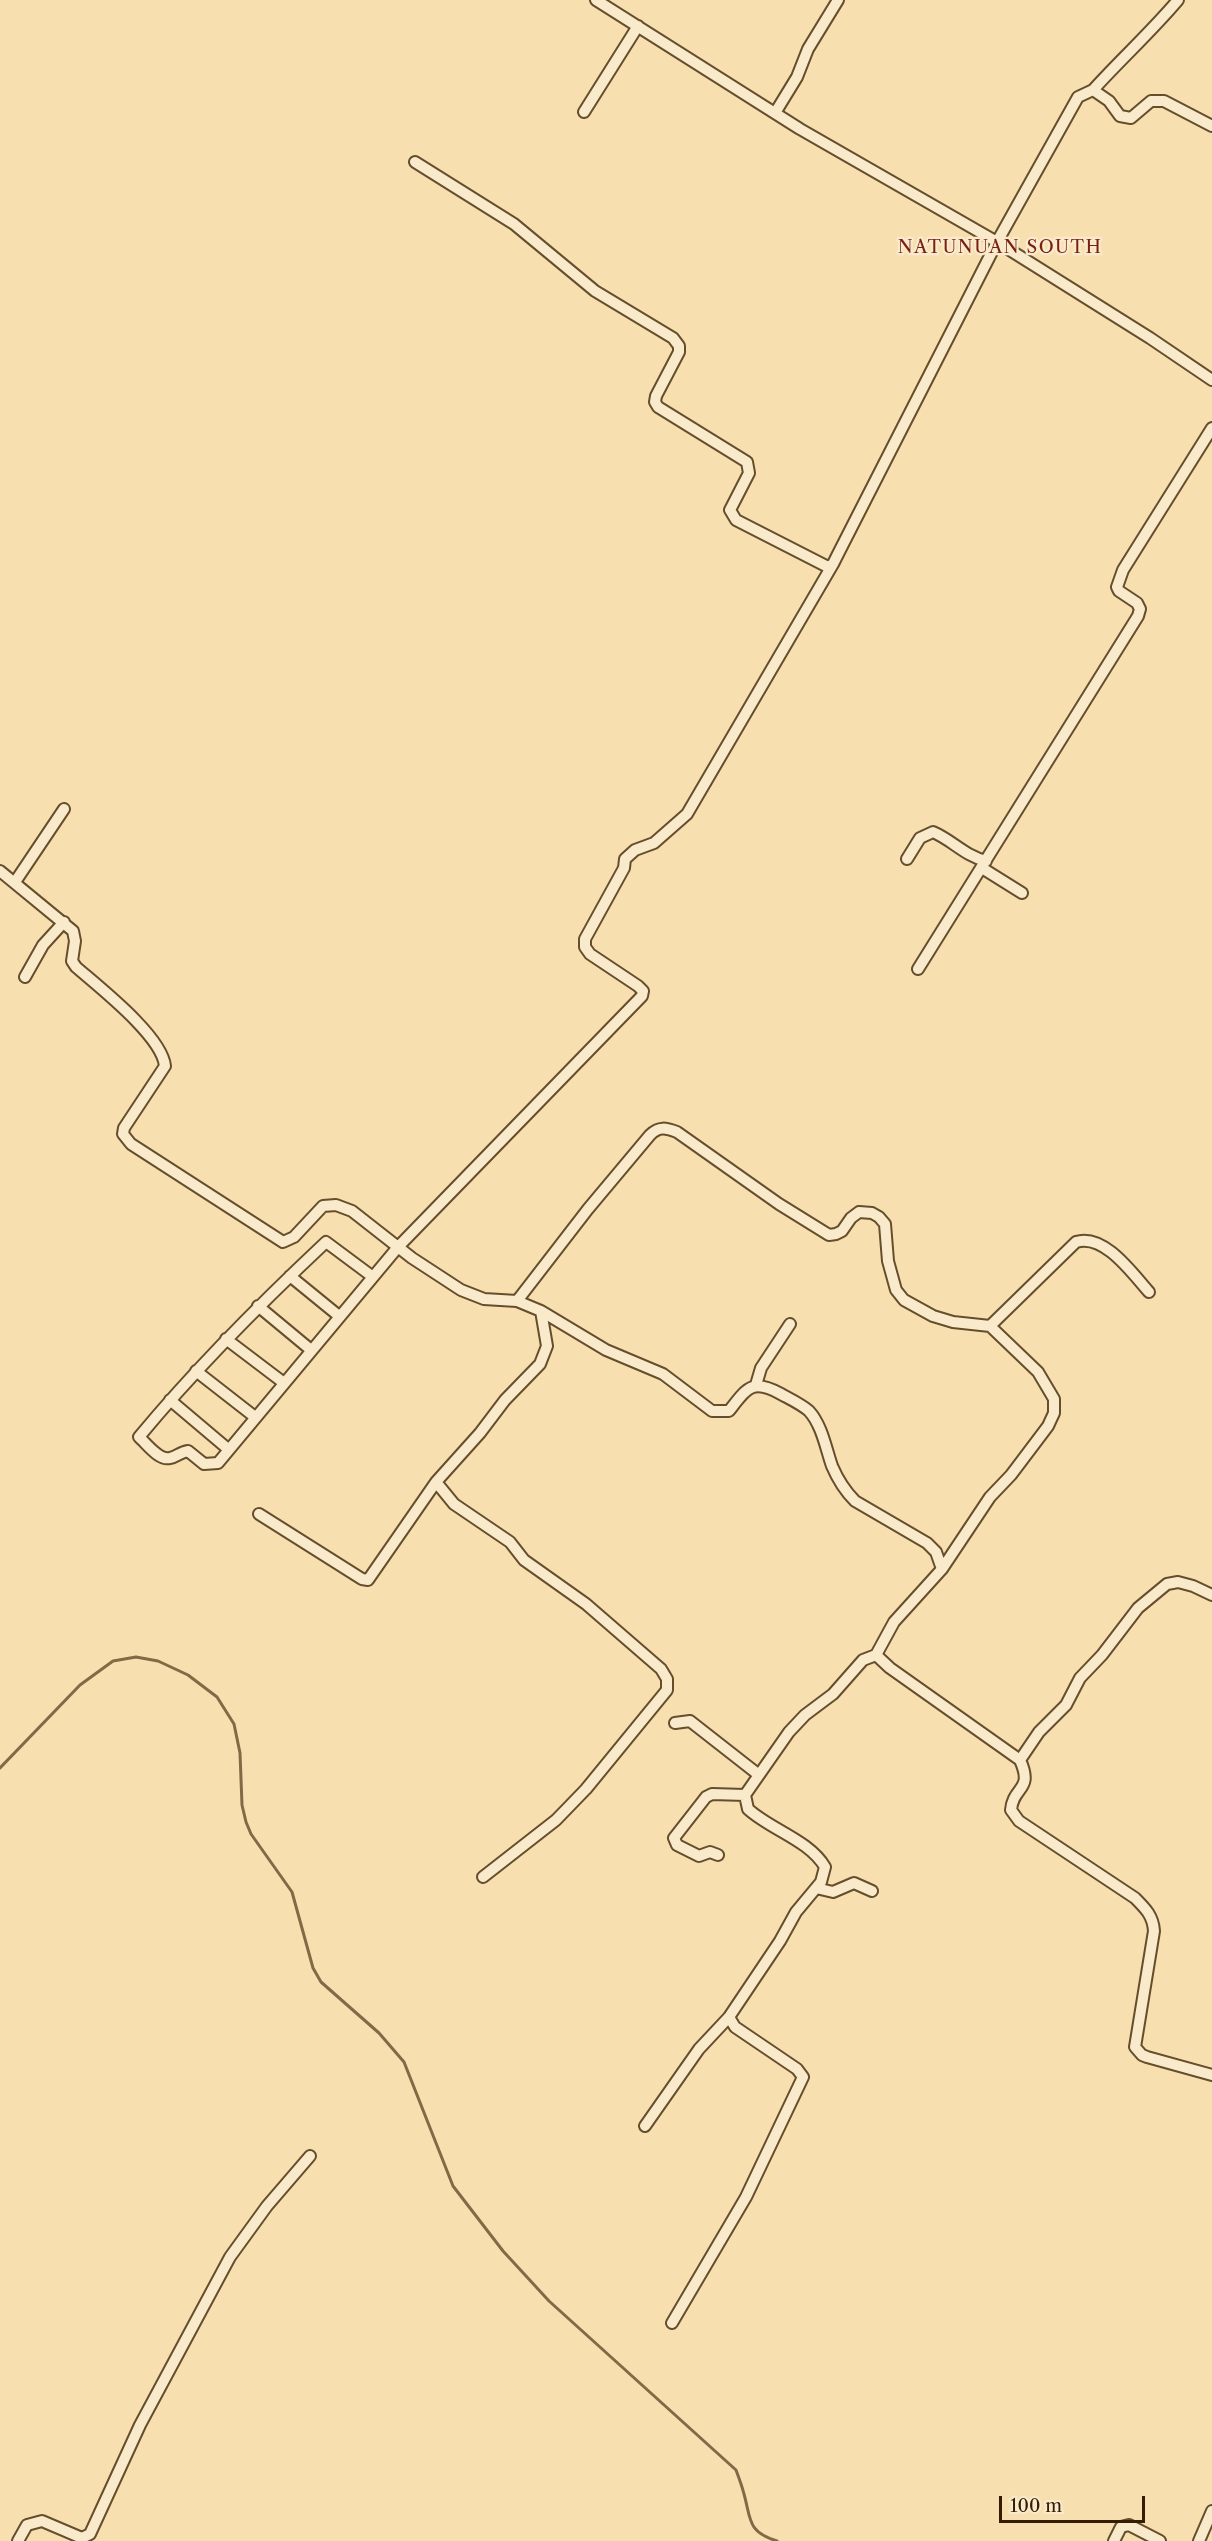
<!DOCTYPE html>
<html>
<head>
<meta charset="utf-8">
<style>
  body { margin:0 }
  #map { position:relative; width:1212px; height:2541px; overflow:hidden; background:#f8dfb0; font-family:"Libre Caslon Text",serif }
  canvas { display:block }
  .scale { position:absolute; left:999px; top:2496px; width:146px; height:27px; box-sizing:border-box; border:3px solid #341d00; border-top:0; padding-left:8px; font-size:18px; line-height:21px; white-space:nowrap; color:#341d00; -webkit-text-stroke:4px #faeacc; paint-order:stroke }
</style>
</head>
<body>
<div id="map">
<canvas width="1212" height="2541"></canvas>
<div class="scale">100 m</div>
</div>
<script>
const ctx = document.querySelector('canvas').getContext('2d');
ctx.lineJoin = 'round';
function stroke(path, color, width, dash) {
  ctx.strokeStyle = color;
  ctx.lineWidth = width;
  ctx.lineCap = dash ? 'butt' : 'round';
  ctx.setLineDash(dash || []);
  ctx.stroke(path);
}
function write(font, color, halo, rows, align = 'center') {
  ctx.font = font + ' "Libre Caslon Text",serif';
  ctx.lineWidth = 4.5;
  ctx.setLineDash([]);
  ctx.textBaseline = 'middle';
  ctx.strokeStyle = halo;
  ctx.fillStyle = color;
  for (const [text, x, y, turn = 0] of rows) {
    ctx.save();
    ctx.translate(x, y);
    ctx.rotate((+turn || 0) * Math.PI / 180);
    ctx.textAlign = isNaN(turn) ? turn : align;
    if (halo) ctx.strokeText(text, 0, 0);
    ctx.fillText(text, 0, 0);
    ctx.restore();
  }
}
const stream = new Path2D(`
  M0,1768L80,1685L113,1661L136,1657L158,1661L188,1675L217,1697L234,1724L240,1753L242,1805L246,1822L251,1834L292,1892L313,1968L321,1982L379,2033L404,2062L453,2186L503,2251L549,2301L736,2470C739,2478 742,2486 744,2494C751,2519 747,2532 777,2541`);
const minor = new Path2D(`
  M596,0L800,129L997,242L1150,338L1212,380
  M1093,90C1121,59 1151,32 1178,0
  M584,112L638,26
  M775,113L797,77L808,49L838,0
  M415,162L514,224L595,291L673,338L679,346V352L656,396L655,402L658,407L747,462L749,473L730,510L736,520L828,567L833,564L838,554L997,242L1078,97L1093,90L1109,101L1120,116L1131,118L1151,101H1164L1212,126
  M907,859L920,838L933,832C952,840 965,856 986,861
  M982,868L1022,893
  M0,871L73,931L75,941L72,961L76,967C99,987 162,1036 165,1066L124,1128L123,1134L131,1144L283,1242L294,1237L323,1206L336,1205L352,1211L412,1258L461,1290L484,1299L517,1301L541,1311L606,1350L663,1374L712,1411H729C747,1388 752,1378 781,1394C790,1399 801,1404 809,1411C822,1425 826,1449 832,1466C838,1480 845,1491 855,1501L927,1543L936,1552L942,1569
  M15,882L64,809
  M918,969L1138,616L1140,609L1137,603L1119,591L1117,587L1123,570L1212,428
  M25,977L43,945L64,922
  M290,1276L339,1316
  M373,1277L326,1242C260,1304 197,1367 139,1437C147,1444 159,1461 170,1458C177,1457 180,1452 188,1451L204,1464L218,1463L398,1247L642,996L643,991L638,986L590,954L585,947V939L624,868L625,859L635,850L654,843L687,814L833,564
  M517,1301L588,1209L650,1135C659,1126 666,1128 677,1132L779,1204L829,1235L836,1234L842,1231L851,1218L859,1212L872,1213L879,1217L885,1224L888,1261L896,1290L904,1300L933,1316L953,1322L990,1326L1038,1372L1054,1399V1413L1048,1426L1011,1475L990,1497L942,1569L894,1622L876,1655L890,1668L1020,1760C1034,1791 1013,1786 1011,1810L1019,1821L1135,1898C1146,1909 1153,1916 1154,1931L1135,2047L1142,2055L1147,2057L1212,2075
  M258,1306L311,1350
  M990,1326L1076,1242C1104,1233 1132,1273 1149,1292
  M226,1339L284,1383
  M196,1371L255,1417
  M756,1385L761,1368L790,1324
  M170,1400L228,1449
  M436,1482L454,1504L510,1542L524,1560L586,1604L661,1669L667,1679V1690L586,1789L556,1820L483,1877
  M259,1514L362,1579L368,1580L436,1482L480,1433L505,1400L540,1364L547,1346L541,1311
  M675,1723L690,1721L759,1775
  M1020,1760L1039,1732L1066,1705L1080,1678L1102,1655L1138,1608L1167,1584L1178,1582L1193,1586L1212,1595
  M718,1855L710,1852L699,1856L677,1845L674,1838L706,1797L712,1794L745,1795
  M816,1888L833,1892L854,1883L872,1891
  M645,2126L699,2049L729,2017
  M672,2323L746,2197L803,2077L797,2069L735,2027L729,2017L780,1941L796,1912L821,1882L825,1867C809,1840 771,1830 748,1809L745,1795L789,1732L805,1715L833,1694L863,1660L876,1655
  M18,2541L27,2525L42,2521L82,2538L90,2534L140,2425L230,2257L267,2206L310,2156
  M1114,2541L1121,2527L1129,2525L1160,2541
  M1199,2541L1212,2511`);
const quarterNames = [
  ["NATUNUAN SOUTH",1000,248]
];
stroke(stream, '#816a46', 3);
stroke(minor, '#654e2c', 14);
stroke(minor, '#faeacc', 10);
ctx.letterSpacing = '1.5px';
write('18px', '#7a1f14', '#faeacc', quarterNames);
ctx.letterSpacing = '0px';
</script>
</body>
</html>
